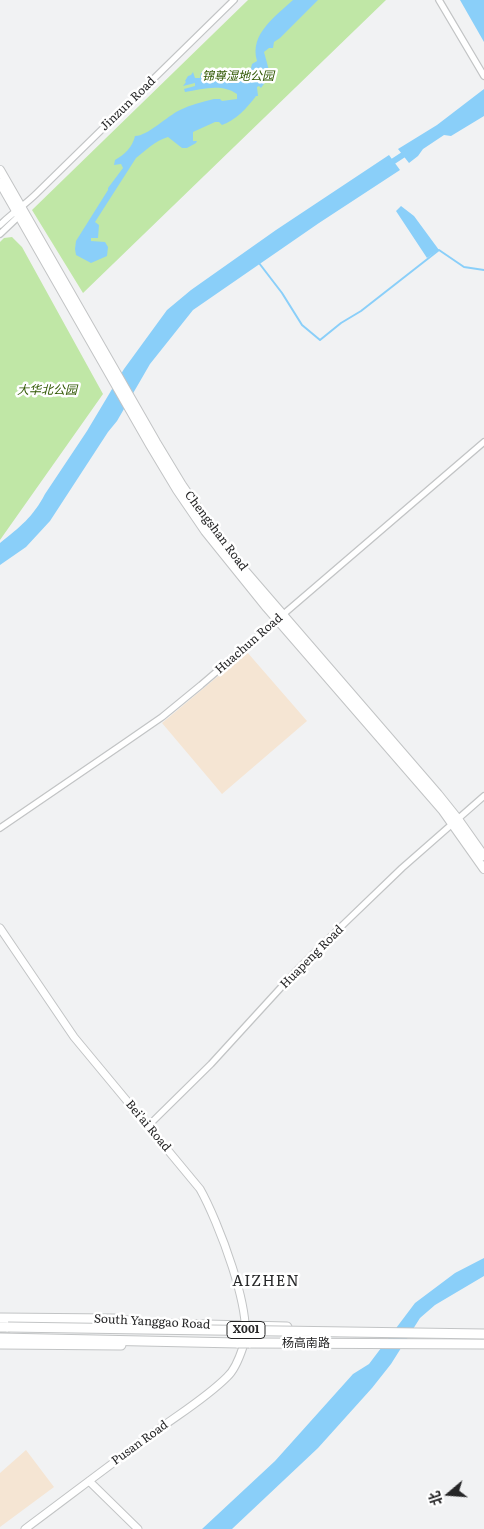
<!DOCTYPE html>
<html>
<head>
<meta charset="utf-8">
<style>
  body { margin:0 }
  #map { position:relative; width:484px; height:1529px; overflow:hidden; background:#f1f2f3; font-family:Literata,"Noto Sans SC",serif }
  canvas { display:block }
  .north { position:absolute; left:424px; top:1469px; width:50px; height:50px; -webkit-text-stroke:4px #fff; paint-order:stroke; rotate:252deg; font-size:14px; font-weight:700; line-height:20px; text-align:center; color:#262627 }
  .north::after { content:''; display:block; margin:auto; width:18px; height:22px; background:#262627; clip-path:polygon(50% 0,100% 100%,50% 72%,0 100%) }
</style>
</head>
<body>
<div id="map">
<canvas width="484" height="1529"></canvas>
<div class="north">北</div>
</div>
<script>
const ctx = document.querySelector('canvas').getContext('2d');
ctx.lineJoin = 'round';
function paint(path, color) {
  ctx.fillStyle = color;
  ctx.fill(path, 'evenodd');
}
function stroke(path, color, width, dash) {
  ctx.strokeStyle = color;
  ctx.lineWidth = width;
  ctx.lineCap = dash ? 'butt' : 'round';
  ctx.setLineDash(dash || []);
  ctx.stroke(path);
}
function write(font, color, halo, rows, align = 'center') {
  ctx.font = font + ' Literata,"Noto Sans SC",serif';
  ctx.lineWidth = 5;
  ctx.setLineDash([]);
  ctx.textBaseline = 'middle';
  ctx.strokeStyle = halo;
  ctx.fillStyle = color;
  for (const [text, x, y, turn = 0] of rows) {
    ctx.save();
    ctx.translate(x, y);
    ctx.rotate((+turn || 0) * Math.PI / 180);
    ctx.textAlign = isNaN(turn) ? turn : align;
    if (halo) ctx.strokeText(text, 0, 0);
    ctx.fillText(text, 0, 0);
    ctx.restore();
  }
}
const education = new Path2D(`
  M247,652L307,721L222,794L162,723Z
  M26,1450L54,1487L0,1527V1473Z`);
const green = new Path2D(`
  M248,0H386L83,293L32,210Z
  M12,237L22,247L103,394L0,540V242L4,238Z`);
const water = new Path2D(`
  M293,0H318L280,38L274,42L273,48H269L264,52L270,74L267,73L266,81L261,88L259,86L257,87L258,96H256C248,107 235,121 222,125L219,122H215L193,132V141H197L196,143L187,148H182L168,137C155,141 146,150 136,158L95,222L99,225L98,238H91V241L105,242L108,247L107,256L91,263L76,255L75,249L76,241L108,190V188L123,168L121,164L114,165L115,160C125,154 132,148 135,136C148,136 167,116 180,110C190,105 202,102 214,99H220L222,101L237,99V94C222,83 202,89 185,92L184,89L195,86V83L183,86L186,82L185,81L188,76L191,75L193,72L195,78H200L201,73L243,70L246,72L251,68L252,64L257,61C249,34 276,16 293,0Z
  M460,0H484V42Z
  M484,89V116L451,136L444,135L423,149L418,156L409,163L398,149L437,125Z
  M389,155L400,170L319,223L193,310L150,364L117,421L108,432L50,521L26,547L0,565V543C20,527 33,517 45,494L87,431L124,369L167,310L191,290L276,230Z
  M401,206L414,216L439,250L427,258L396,211Z
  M484,1258V1276L435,1305L420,1318L391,1364L372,1388L318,1448L232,1529H202L275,1461L353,1374L369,1364L415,1303L455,1273Z`);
const stream = new Path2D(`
  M259,263L282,293L302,325L320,340L341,323L361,311L439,250L464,267L484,270`);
const canal = new Path2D(`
  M386,166L409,151`);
const minor = new Path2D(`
  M439,0L484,76
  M0,225C12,213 25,205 37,193L234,0
  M0,234L19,216L20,212
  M0,828L120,746L162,717L201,685L484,442
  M148,1126L211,1064L296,971L323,944L402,868L484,796`);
const tertiary = new Path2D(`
  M0,928L74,1037L200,1189C217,1219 255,1315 243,1347C240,1356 234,1371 227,1377C206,1398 179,1414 155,1432C111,1464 68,1497 25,1529
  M89,1481L138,1529`);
const secondary = new Path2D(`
  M0,170L156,442L182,485L211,527L241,566L438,794L458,819L484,856
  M0,183L150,445L177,490L205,531L267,608L443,811L484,869`);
const primary = new Path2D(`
  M0,1318L114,1319L142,1323L167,1324L287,1327
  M0,1344L121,1345`);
const trunk = new Path2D(`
  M0,1327H8
  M0,1338L238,1343
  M249,1343L484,1344`);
const trunkBridge = new Path2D(`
  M8,1327L484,1334
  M238,1343H249`);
const shields = [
  [246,1330,38]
];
const shieldNames = [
  ["X001",246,1330]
];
const parkNames = [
  ["锦尊湿地公园",238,76],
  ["大华北公园",47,390]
];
const streetNames = [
  ["Jinzun Road",128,104,-44],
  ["Chengshan Road",216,531,53],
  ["Huachun Road",249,644,-41],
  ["Huapeng Road",312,957,-45],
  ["Bei'ai Road",148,1126,50],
  ["South Yanggao Road",152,1322,3],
  ["杨高南路",306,1343],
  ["Pusan Road",140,1443,-36]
];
const quarterNames = [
  ["AIZHEN",266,1282]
];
paint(education, '#f5e5d3');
paint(green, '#c0e7a6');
paint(water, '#8acff9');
stroke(stream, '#8acff9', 2);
stroke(canal, '#8acff9', 6);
stroke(minor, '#c2c4c5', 8);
stroke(tertiary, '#c2c4c5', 9);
stroke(secondary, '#c2c4c5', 10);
stroke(primary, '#c2c4c5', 11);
stroke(trunk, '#c2c4c5', 11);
stroke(minor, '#fff', 5.5);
stroke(tertiary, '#fff', 7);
stroke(secondary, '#fff', 8);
stroke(primary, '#fff', 9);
stroke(trunk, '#fff', 9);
stroke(trunkBridge, '#c2c4c5', 11, []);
stroke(trunkBridge, '#fff', 9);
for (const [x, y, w] of shields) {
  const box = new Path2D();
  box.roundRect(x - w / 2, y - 8.5, w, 17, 4);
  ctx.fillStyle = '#fff';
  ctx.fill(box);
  stroke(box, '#262627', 1);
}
write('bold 11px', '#262627', null, shieldNames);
write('italic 12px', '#315803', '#fff', parkNames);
write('12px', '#262627', '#fff', streetNames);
ctx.letterSpacing = '1px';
write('15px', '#292a2b', '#fff', quarterNames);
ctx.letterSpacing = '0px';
</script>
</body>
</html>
